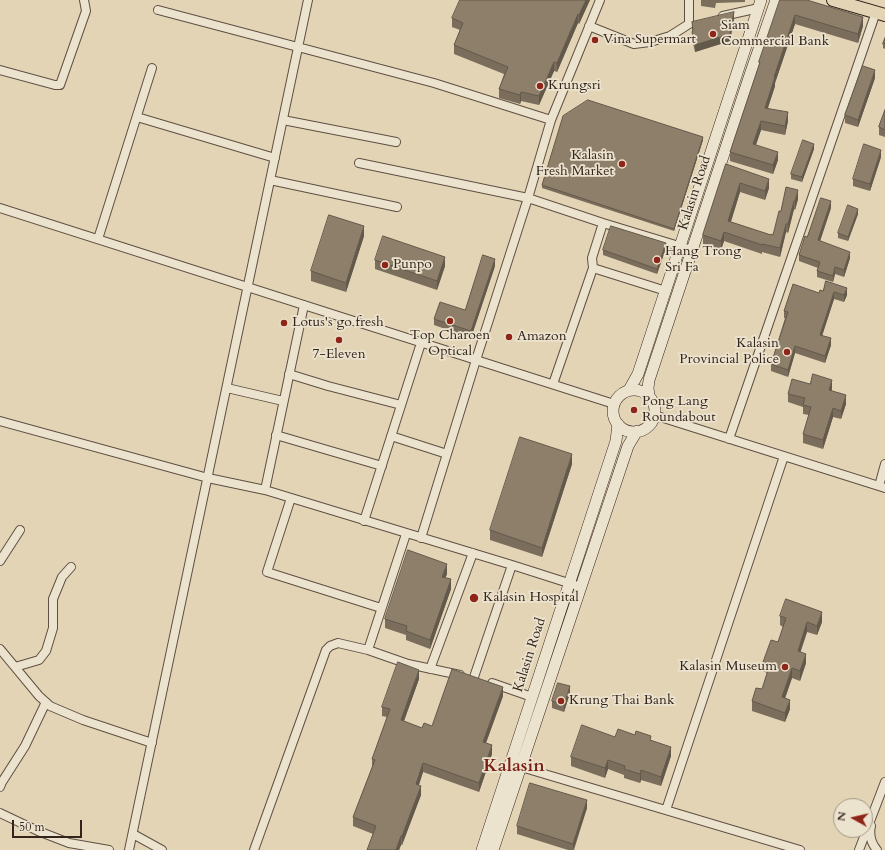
<!DOCTYPE html>
<html>
<head>
<meta charset="utf-8">
<style>
  body { margin:0 }
  #map { position:relative; width:885px; height:850px; overflow:hidden; background:#e2d4b5; font-family:Cardo,serif }
  canvas { display:block }
  .north { position:absolute; left:833px; top:798px; width:40px; height:40px; box-sizing:border-box; background:#ece3cf; border:1px solid #a29687; border-radius:50%; rotate:278deg; font-size:11px; font-weight:700; line-height:16px; text-align:center; color:#33231b }
  .north::after { content:''; display:block; margin:auto; width:14px; height:18px; background:#8f2418; clip-path:polygon(50% 0,100% 100%,50% 72%,0 100%) }
  .scale { position:absolute; left:12px; top:820px; width:70px; height:18px; box-sizing:border-box; border:2px solid #33231b; border-top:0; padding-left:5px; font-size:12px; line-height:14px; white-space:nowrap; color:#33231b; -webkit-text-stroke:3px #ece3cf; paint-order:stroke }
</style>
</head>
<body>
<div id="map">
<canvas width="885" height="850"></canvas>
<div class="north">N</div>
<div class="scale">50 m</div>
</div>
<script>
const ctx = document.querySelector('canvas').getContext('2d');
ctx.lineJoin = 'round';
function stroke(path, color, width, dash) {
  ctx.strokeStyle = color;
  ctx.lineWidth = width;
  ctx.lineCap = dash ? 'butt' : 'round';
  ctx.setLineDash(dash || []);
  ctx.stroke(path);
}
function paint(path, color) {
  ctx.fillStyle = color;
  ctx.fill(path, 'evenodd');
}
function write(font, color, halo, rows, align = 'center') {
  ctx.font = font + ' Cardo,serif';
  ctx.lineWidth = 3.5;
  ctx.setLineDash([]);
  ctx.textBaseline = 'middle';
  ctx.strokeStyle = halo;
  ctx.fillStyle = color;
  for (const [text, x, y, turn = 0] of rows) {
    ctx.save();
    ctx.translate(x, y);
    ctx.rotate((+turn || 0) * Math.PI / 180);
    ctx.textAlign = isNaN(turn) ? turn : align;
    if (halo) ctx.strokeText(text, 0, 0);
    ctx.fillText(text, 0, 0);
    ctx.restore();
  }
}
const minor = new Path2D(`
  M158,10L434,83L551,120
  M723,16L759,8
  M589,26L634,44L650,42L670,36L689,24V0
  M0,70L55,85H60L86,11L84,0
  M137,117L275,158
  M283,120L396,142
  M359,163L528,198L603,223L692,250
  M270,180L397,207
  M0,208L614,404
  M98,239L152,68
  M593,268L592,258L603,223
  M289,374L328,386L401,405
  M553,384L593,268L666,291
  M227,388L283,401
  M654,415L885,488
  M0,421L208,478L265,490L512,565L581,587
  M276,435L382,466
  M391,436L447,454
  M729,439L876,12
  M879,486L885,464
  M265,490L304,305
  M291,498L267,572L381,608
  M364,521L421,343
  M421,538L476,360L528,198L551,120L600,0
  M0,561L20,530
  M0,649L39,696L50,706L83,720L152,743
  M368,650L406,534
  M15,667L39,660L46,651L53,628V599L62,577L71,567
  M430,669L473,553
  M474,677L512,565
  M492,683L532,697
  M521,767L800,850
  M0,787L2,782L25,746L46,702
  M666,810L784,456
  M0,813L38,831L69,843L109,850
  M871,826C869,835 871,843 877,850
  M133,834L162,850
  M129,850L308,0
  M254,850L326,650L330,646L338,643L368,650L408,664L460,675
  M859,850L885,782`);
const secondary = new Path2D(`
  M629,390L638,374L761,0
  M613 411a21 21 0 1 1 42 0a21 21 0 1 1-42 0Z
  M649,396L648,388L649,380L750,75L776,0
  M482,850L616,441L618,424
  M493,850L628,446L637,431`);
const primary = new Path2D(`
  M833,0L885,15`);
const wall = new Path2D(`
  M590,0L579,24L578,23L557,72L554,71L539,105L521,101L520,104L499,98V89L504,74L454,54V45L460,30L452,27V18Z
  M701,0H745V2L716,3L715,8L701,6Z
  M780,0L863,26L858,43L795,24L775,83V86L768,108L788,121L785,135L761,130L756,145L778,160L773,174L730,161V152L759,65V62Z
  M734,19L730,41L695,52L692,39V22Z
  M885,38V49L883,48V44Z
  M875,78L858,127L845,123V115Z
  M885,110V137L879,135V127Z
  M703,140L674,231L542,188V185Z
  M814,149L802,182L791,179V174Z
  M881,157L870,191L853,186V179Z
  M726,164L769,188L765,200L740,192L731,222L771,235H773L781,211L786,187L798,199L795,210L794,209L788,233L786,232L780,257L762,252V254L724,241L721,250L703,244V235Z
  M831,208L820,241L850,258L844,277L835,274L833,282L817,277V271L818,268L799,261V255L807,237Z
  M858,214L848,241L838,238V233Z
  M364,236L346,292L311,281V271Z
  M666,248L657,274L603,255V250Z
  M375,260L445,266L437,290L375,269Z
  M495,266L471,338L434,325V319L465,310Z
  M826,281L847,295L844,302L834,299L822,336L831,345L825,363L795,353L788,377L771,371V364L785,318H784V311L823,291Z
  M810,384L832,388V391L846,404L841,419L833,417L823,449L803,443V434L809,415L803,414V407L788,402V394Z
  M572,464L542,557L490,540V530Z
  M447,574L445,578L451,589L430,649L406,640V635L385,628V619Z
  M780,616L822,622L817,635L807,632L800,652L806,663L800,681L792,678L785,698L790,709L785,722L752,711V701L762,689L767,673L763,671V662L778,642L783,627L780,625Z
  M419,679L404,721L422,728L432,726L503,696L486,743L492,754L479,792L423,772L419,785L421,795L402,845H401L399,850H367L373,834L353,826V817L372,767V759L387,717L382,716V707Z
  M570,693L564,712L552,708V701Z
  M615,737L651,740L671,756L661,786L641,780L640,783L624,778V775L608,769L605,778L571,766V757Z
  M587,808L574,850H568L517,834V826Z`);
const shadedWall = new Path2D(`
  M586,0H590L579,24V15Z
  M734,12V19L730,41L695,52V45Z
  M578,14V23L557,72V63Z
  M795,15V24L775,83V86L765,116V108L774,77Z
  M863,17V26L858,43V34Z
  M554,62V71L539,105V96Z
  M875,70V78L858,127V120Z
  M521,92V101L520,104V95Z
  M788,112V121L785,135V126Z
  M761,121V130L753,153V144Z
  M703,137V140L674,231V229Z
  M814,144V149L802,182V177Z
  M881,150V157L870,191V184Z
  M778,152V160L773,174V165Z
  M769,179V188L765,200V191Z
  M740,183V192L728,230V221Z
  M798,190V199L795,210V201Z
  M794,201V209L788,233V224Z
  M831,201V208L818,247V240Z
  M858,209V214L848,241V237Z
  M786,224V232L780,257V248Z
  M364,226V236L346,292V283Z
  M724,232V241L721,250V241Z
  M666,243V248L657,274V269Z
  M850,252V258L844,277V270Z
  M445,257V266L437,290V281Z
  M495,259V266L471,338V331Z
  M835,267V274L833,282V276Z
  M847,288V295L844,302V295Z
  M834,292V299L820,342V335Z
  M831,338V345L825,363V356Z
  M795,346V353L788,377V370Z
  M832,380V388L829,399V390Z
  M846,395V404L841,419V411Z
  M833,408V417L823,449V440Z
  M572,454V464L542,557V548Z
  M447,564V574L442,586V577Z
  M451,579V589L430,649V640Z
  M822,612V622L817,635V626Z
  M807,622V632L798,660V651Z
  M806,654V663L800,681V671Z
  M792,668V678L782,707V697Z
  M419,670V679L401,729V720Z
  M570,686V693L564,712V705Z
  M503,687V696L483,751V742Z
  M790,700V709L785,722V713Z
  M492,745V754L479,792V783Z
  M671,747V756L661,786V777Z
  M608,760V769L605,778V768Z
  M423,763V772L416,793V784Z
  M641,770V780L640,783V774Z
  M421,786V795L402,845V836Z
  M587,800V808L573,850V844Z
  M401,836V845L399,850H396Z`);
const building = new Path2D(`
  M460,0H586L579,15L578,14L557,63L554,62L539,96L521,92L520,95L499,89L508,67L454,45L463,23L452,18Z
  M780,0H807L863,17L858,34L795,15L774,77H775L765,108L788,112L785,126L761,121L753,144L778,152L773,165L730,152L760,62H759Z
  M734,12L730,34L695,45L692,32L693,30L692,22Z
  M885,38V44H883Z
  M863,66L875,70L858,120L845,115Z
  M588,100L703,137L674,229L542,185L563,116Z
  M885,110V130L879,127Z
  M803,140L814,144L802,177L791,174Z
  M864,144L881,150L870,184L853,179Z
  M726,164L769,179L765,191L740,183L728,221L771,235V234L773,235L779,211H781L786,187L798,190L795,201H794L788,224H786L780,248L762,244V245L724,232L721,241L703,235Z
  M821,198L831,201L818,240L850,252L844,270L835,267L833,276L817,271L820,262L799,255L805,236L807,237Z
  M848,205L858,209L848,237L838,233Z
  M329,215L364,226L346,283L311,271Z
  M611,226L666,243L657,269L603,250Z
  M383,236L445,257L437,281L375,260Z
  M483,255L495,259L471,331L434,319L440,302L465,310Z
  M826,281L847,288L844,295L834,292L820,335L831,338L825,356L795,346L788,370L771,364L788,312L784,311L793,284L819,293L820,290L823,291Z
  M813,374L832,380L829,390L846,395L841,411L833,408L823,440L803,434L811,407L803,405L805,398L788,394L792,379L810,384Z
  M520,437L572,454L542,548L490,530Z
  M408,550L447,564L442,577L451,579L430,640L406,631L407,626L385,619Z
  M786,599L822,612L817,626L807,622L798,651L806,654L800,671L792,668L782,697L790,700L785,713L752,701L756,688L762,689L770,664L763,662L771,640L778,642L786,618L780,616Z
  M398,662L419,670L401,720L422,728L424,723L432,726L452,669L503,687L483,742L492,745L479,783L423,763L416,784L421,786L402,836H401L396,850H367L376,826L353,817L375,760L372,759L390,709L382,707Z
  M558,683L570,686L564,705L552,701Z
  M582,725L615,737L618,729L635,735L636,731L651,736L650,740L671,747L661,777L641,770L640,774L624,769L625,766L608,760L605,768L571,757Z
  M530,783L587,800L573,844L517,826Z`);
const markers = [
  [713,34,4,"#8f2418"],
  [595,40,4,"#8f2418"],
  [540,86,4,"#8f2418"],
  [622,164,4,"#8f2418"],
  [657,260,4,"#8f2418"],
  [385,265,4,"#8f2418"],
  [450,321,4,"#8f2418"],
  [284,323,4,"#8f2418"],
  [509,337,4,"#8f2418"],
  [339,340,4,"#8f2418"],
  [787,352,4,"#8f2418"],
  [634,410,4,"#8f2418"],
  [474,598,5,"#8f2418"],
  [785,667,4,"#8f2418"],
  [561,701,4,"#8f2418"]
];
const poiNames = [
  ["Siam",721,26],
  ["Commercial Bank",721,42],
  ["Vina Supermart",603,40],
  ["Krungsri",548,86],
  ["Kalasin",614,156,"right"],
  ["Fresh Market",614,172,"right"],
  ["Hang Trong",665,252],
  ["Sri Fa",665,268],
  ["Punpo",393,265],
  ["Lotus's go fresh",292,323],
  ["Top Charoen",450,336,"center"],
  ["Optical",450,352,"center"],
  ["Amazon",517,337],
  ["Kalasin",779,344,"right"],
  ["Provincial Police",779,360,"right"],
  ["7-Eleven",339,355,"center"],
  ["Pong Lang",642,402],
  ["Roundabout",642,418],
  ["Kalasin Hospital",483,598],
  ["Kalasin Museum",777,667,"right"],
  ["Krung Thai Bank",569,701]
];
const streetNames = [
  ["Kalasin Road",695,193,-72],
  ["Kalasin Road",530,655,-72]
];
const districtNames = [
  ["Kalasin",514,767]
];
stroke(minor, '#5f4f42', 10);
stroke(secondary, '#33231b', 12);
stroke(primary, '#33231b', 14);
stroke(minor, '#ece3cf', 8);
stroke(secondary, '#ece3cf', 11);
stroke(primary, '#e2d4b5', 12);
paint(wall, '#7a6d5c');
paint(shadedWall, '#63594b');
paint(building, '#8e7f6b');
stroke(building, '#63594b', 1);
for (const [x, y, r, color] of markers) {
  const dot = new Path2D();
  dot.arc(x, y, r, 0, 2 * Math.PI);
  ctx.fillStyle = color;
  ctx.fill(dot);
  stroke(dot, '#ece3cf', 1.5);
}
write('14px', '#33231b', '#ece3cf', poiNames, 'left');
write('14px', '#33231b', '#ece3cf', streetNames);
write('bold 18px', '#7a1f14', '#ece3cf', districtNames);
</script>
</body>
</html>
